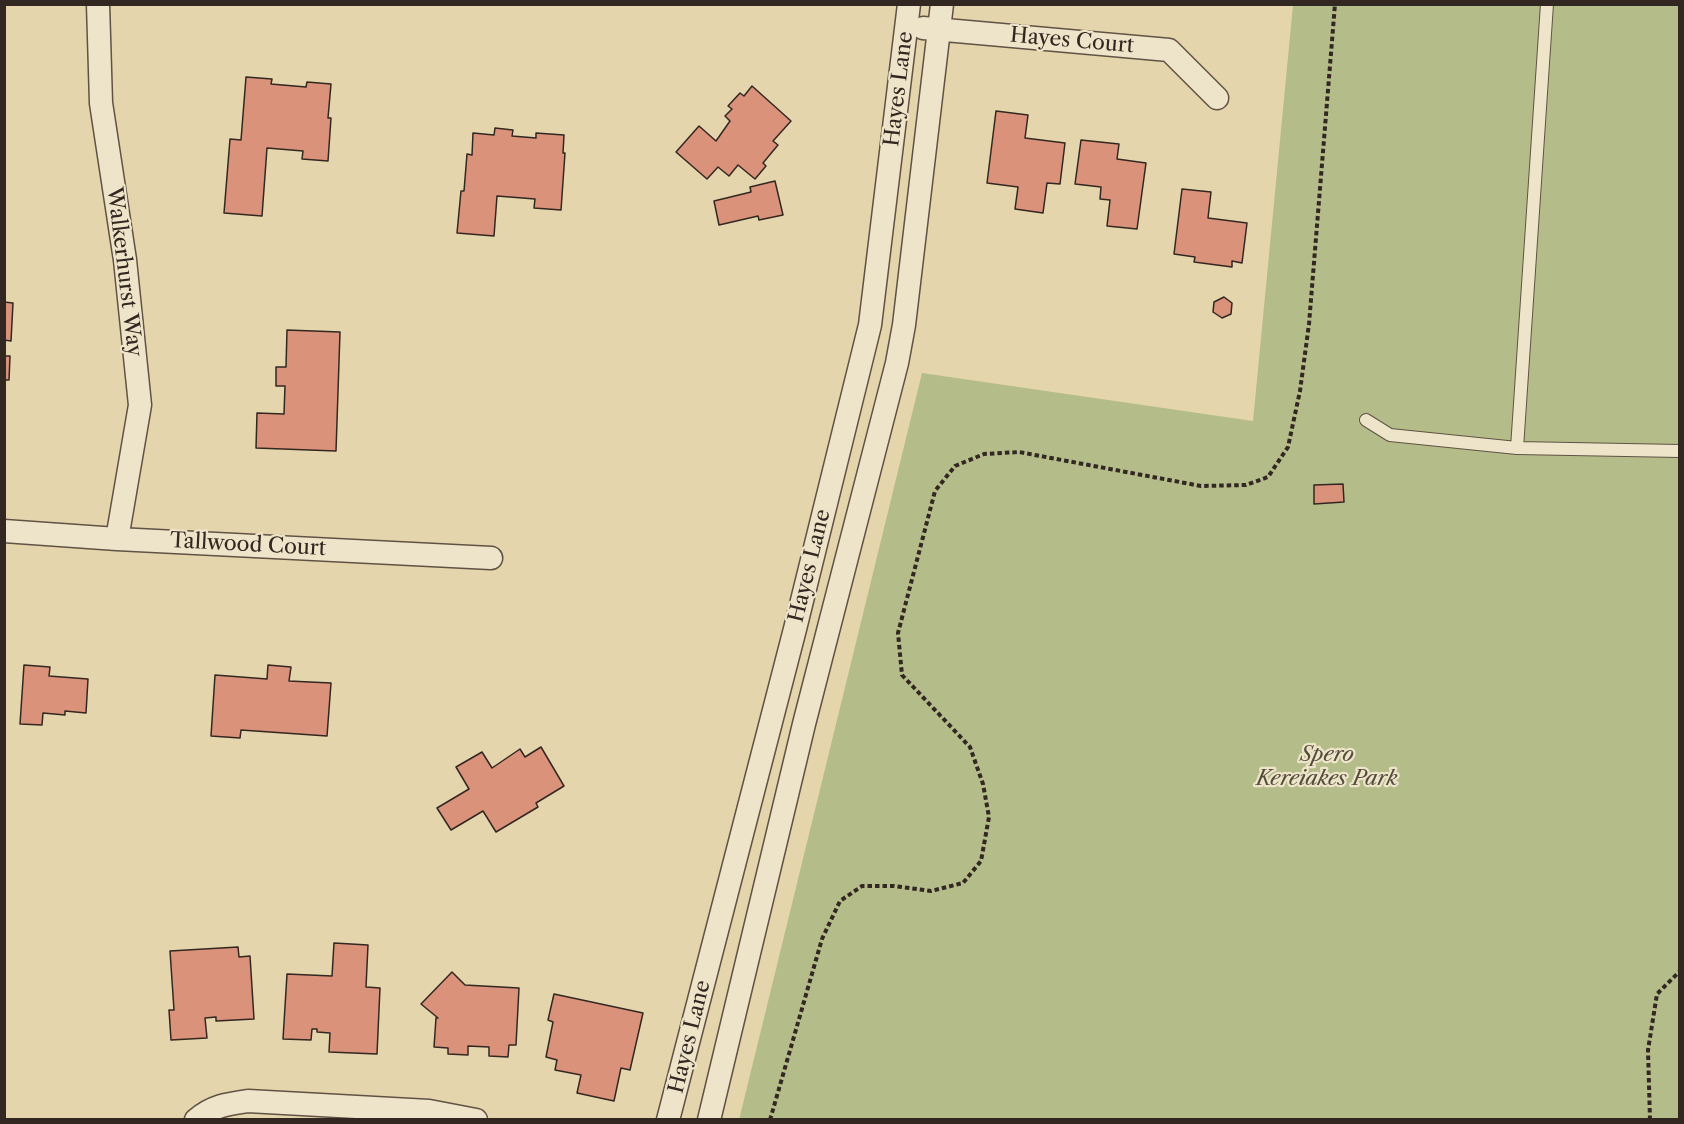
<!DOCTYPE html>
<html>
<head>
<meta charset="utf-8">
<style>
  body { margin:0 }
  #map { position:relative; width:1684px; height:1124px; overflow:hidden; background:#e5d5ac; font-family:"Libre Caslon Text",serif }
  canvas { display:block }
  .frame { position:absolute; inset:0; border:6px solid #332722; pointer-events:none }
</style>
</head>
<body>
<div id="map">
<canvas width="1684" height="1124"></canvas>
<div class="frame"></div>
</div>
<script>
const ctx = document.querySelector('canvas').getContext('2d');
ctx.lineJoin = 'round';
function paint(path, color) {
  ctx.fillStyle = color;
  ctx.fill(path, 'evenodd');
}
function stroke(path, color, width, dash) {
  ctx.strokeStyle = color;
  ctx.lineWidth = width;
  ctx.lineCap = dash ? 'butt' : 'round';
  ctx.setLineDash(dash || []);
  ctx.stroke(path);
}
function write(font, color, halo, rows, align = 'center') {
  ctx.font = font + ' "Libre Caslon Text",serif';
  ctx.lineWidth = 4.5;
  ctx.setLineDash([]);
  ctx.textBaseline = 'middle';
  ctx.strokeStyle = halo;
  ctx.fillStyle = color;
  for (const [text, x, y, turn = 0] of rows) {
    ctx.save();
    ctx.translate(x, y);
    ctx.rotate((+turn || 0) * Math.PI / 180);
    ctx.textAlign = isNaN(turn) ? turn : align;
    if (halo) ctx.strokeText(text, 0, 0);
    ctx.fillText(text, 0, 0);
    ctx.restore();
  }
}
const green = new Path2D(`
  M1293,5H1679V1119L739,1120L922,373L1253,421Z`);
const building = new Path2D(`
  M246,77L272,79L271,84L306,87L307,82L331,84L328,118H331L328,161L302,159L303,151L267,148L262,216L224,213L230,139L241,140Z
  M752,86L791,121L773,141L778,145L763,163L766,166L755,179L738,165L729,176L718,167L707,179L676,152L699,126L716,141L730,121L725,116L732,109L728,106L740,93L744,96Z
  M996,111L1028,115L1025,138L1065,143L1060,184L1047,183L1043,213L1015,209L1018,187L987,183Z
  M495,128L513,130L512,136L536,138V133L564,135L563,153H565L561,210L534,208L535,199L497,196L494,236L457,233L461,191H464L467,154L472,155L473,133L494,135Z
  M1081,140L1119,144L1117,159L1146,163L1137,229L1107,226L1110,200L1100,199L1101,187L1075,184Z
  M775,181L783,215L759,220L758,216L719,225L714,201L751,192L750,187Z
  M1182,189L1211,192L1208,218L1247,223L1242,263L1232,261V267L1194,262L1195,257L1174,254Z
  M1224,297L1232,303L1231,314L1222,318L1213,312L1214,302Z
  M4,302L13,303L11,341L4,340Z
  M287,330L340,332L336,451L256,448L257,413L284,414L285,386H276V367H286Z
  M4,356H10L9,380H4Z
  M1343,484L1344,502L1314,504V485Z
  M24,665L50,667L49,676L88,679L86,713L65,711V715L43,713L42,725L20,724Z
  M268,665L291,667L289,681L331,683L327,736L241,730L240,738L211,736L215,675L267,679Z
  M541,747L564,786L536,803L538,807L496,832L483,811L451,830L437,808L469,789L456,767L482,752L492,768L520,749L525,757Z
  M334,943L368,945L366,987L380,988L377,1054L329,1052L330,1033L317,1032V1029H312L311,1040L283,1039L287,974L332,976Z
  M238,947L239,957L250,956L254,1019L216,1021V1017L205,1018L207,1038L171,1040L169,1010H174L170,951Z
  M452,972L465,985L519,988L516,1045H509L508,1057L489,1056V1047L468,1046V1055L448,1054V1048L434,1047L436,1018H438L421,1004Z
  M554,994L643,1013L630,1070L621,1068L614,1101L577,1093L581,1075L555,1070L557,1060L546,1057L553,1022L548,1020Z`);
const path = new Path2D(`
  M770,1120L822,939L840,901L862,886H894L931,891L963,883L981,861L989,817L983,784L970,747L902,675L898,633L935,491L955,466L984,454L1019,452L1201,486L1246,485L1268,477L1288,447L1300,391L1309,324L1335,4
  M1650,1120L1648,1050L1657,994L1680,971`);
const lane = new Path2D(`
  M1366,420L1390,435L1517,448L1680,451
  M1517,448L1547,4`);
const street = new Path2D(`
  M98,4L101,103L125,260L140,405L117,539
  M923,28L1169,50L1217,98
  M4,531L117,539L491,558
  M196,1120C212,1106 227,1104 248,1101L429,1111L476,1120
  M668,1120L795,629L870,325L909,4
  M709,1120L804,724L897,363L904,325L942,4`);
const streetNames = [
  ["Hayes Court",1072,41,5],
  ["Hayes Lane",899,89,-83],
  ["Walkerhurst Way",124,272,83],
  ["Tallwood Court",248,545,3],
  ["Hayes Lane",810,566,-76],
  ["Hayes Lane",690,1037,-76]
];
const parkNames = [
  ["Spero",1327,755],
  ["Kereiakes Park",1327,779]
];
paint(green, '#b4bd8a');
paint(building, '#da927a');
stroke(building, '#332722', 1.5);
stroke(lane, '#605244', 14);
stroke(street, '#605244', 25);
stroke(path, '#332722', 4, [4.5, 3]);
stroke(lane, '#eee4c9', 12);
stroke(street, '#eee4c9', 22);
write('21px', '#332722', '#eee4c9', streetNames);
write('italic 21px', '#534c3c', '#eee4c9', parkNames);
</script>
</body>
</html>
